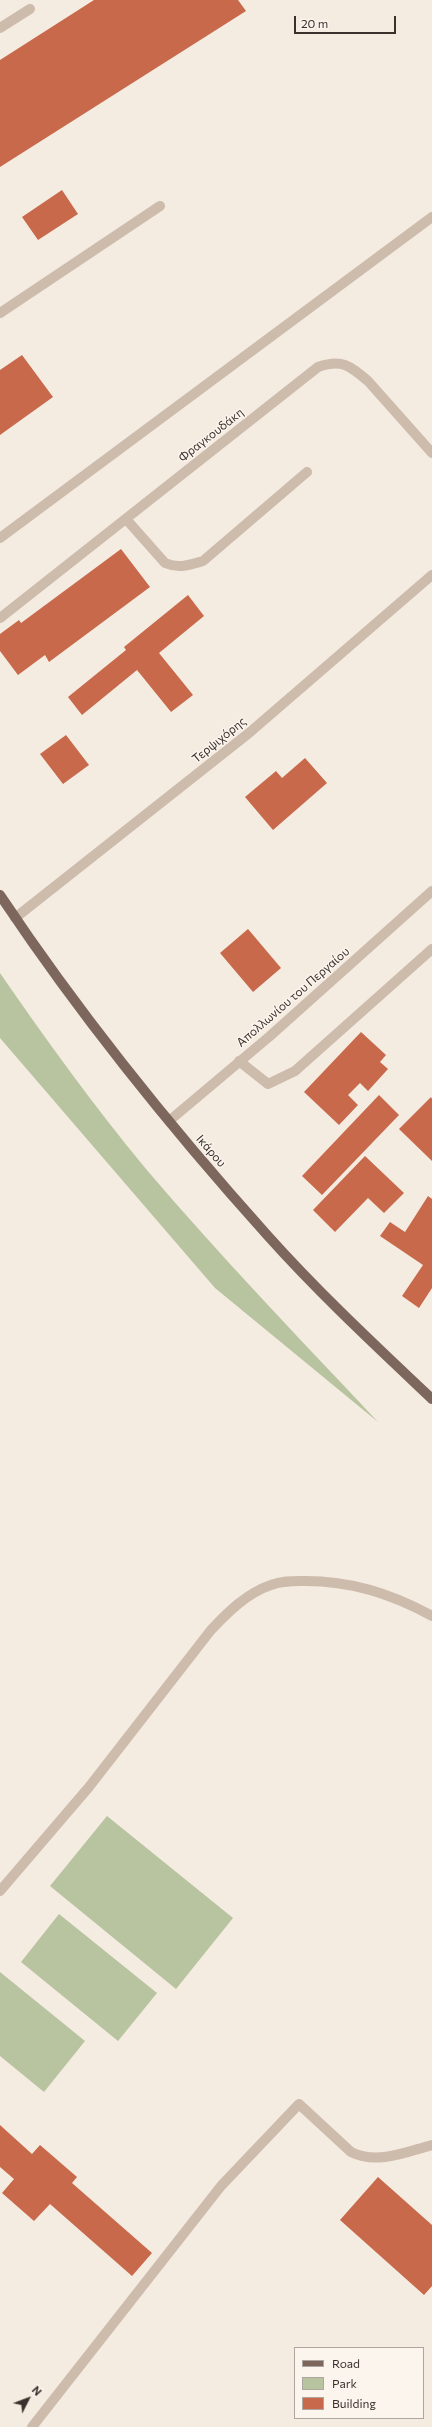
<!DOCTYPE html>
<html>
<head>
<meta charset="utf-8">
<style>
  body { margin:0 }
  #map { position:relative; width:432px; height:2427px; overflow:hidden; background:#f4ebe1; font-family:Commissioner,sans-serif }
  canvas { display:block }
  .legend { position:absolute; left:294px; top:2347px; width:130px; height:72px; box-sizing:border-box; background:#fbf5ee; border:1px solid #aea6a0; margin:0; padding:5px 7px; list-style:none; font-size:12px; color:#3b302b }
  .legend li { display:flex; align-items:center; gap:8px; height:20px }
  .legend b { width:20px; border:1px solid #aea6a0 }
  .north { position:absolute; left:8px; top:2379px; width:40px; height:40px; -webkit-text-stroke:3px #fbf5ee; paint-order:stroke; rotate:48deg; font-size:11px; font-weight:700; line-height:16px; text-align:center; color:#3b302b }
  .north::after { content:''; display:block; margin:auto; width:14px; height:18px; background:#3b302b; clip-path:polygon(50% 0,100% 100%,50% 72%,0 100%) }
  .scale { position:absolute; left:294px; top:16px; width:102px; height:18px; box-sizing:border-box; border:2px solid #3b302b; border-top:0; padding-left:5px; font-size:12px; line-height:14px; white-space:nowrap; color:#3b302b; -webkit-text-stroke:3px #fbf5ee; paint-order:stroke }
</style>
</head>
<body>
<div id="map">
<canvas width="432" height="2427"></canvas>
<ul class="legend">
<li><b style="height:5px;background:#7d675c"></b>Road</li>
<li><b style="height:11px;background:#b8c4a0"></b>Park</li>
<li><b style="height:11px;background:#c8694b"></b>Building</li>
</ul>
<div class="north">N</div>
<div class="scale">20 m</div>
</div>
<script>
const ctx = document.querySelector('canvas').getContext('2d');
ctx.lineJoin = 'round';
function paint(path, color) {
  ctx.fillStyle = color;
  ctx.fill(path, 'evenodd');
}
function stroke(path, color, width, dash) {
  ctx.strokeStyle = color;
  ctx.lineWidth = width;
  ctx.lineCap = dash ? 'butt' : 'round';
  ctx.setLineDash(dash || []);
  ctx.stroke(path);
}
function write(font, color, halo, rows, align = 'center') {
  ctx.font = font + ' Commissioner,sans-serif';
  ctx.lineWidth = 3;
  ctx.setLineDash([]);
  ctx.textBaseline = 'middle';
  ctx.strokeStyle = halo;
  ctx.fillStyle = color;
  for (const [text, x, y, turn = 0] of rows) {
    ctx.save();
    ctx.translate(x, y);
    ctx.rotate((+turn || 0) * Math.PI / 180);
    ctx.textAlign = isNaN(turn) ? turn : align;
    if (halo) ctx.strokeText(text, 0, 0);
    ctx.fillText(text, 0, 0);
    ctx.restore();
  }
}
const green = new Path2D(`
  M0,973C46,1040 94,1106 146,1169C220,1256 300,1339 378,1422L215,1288L0,1038Z
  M107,1816L233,1918L176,1989L50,1886Z
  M59,1914L157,1993L118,2041L21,1962Z
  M0,1972L85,2041L44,2092L0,2056Z`);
const building = new Path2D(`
  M94,0H238L246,11L0,167V60Z
  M62,190L78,214L38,240L22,217Z
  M22,355L53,397L0,435V370Z
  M121,549L150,587L49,662L45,655L18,675L0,651V634L19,620L21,623Z
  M188,595L204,616L159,653L193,695L171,712L137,670L82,715L68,697L126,650L124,647Z
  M66,735L89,765L63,784L40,754Z
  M305,758L327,783L273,830L245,797L276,771L282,778Z
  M248,929L281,968L253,992L220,953Z
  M361,1032L386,1055L380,1062L388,1069L368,1091L360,1083L348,1095L358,1105L339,1125L304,1092Z
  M379,1095L399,1115L322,1195L302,1176Z
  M431,1097L432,1099V1161L399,1129Z
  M365,1156L404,1193L384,1213L368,1198L335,1232L313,1210Z
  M428,1196L432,1199V1288L419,1308L402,1296L423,1265L380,1236L390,1222L405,1232Z
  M0,2125L32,2154L40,2145L77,2177L72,2183L152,2253L132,2276L50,2204L34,2221L2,2193L14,2179L0,2167Z
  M378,2177L432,2225V2286L424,2295L340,2220Z`);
const minor = new Path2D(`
  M0,28L30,9
  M0,313L160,206
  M126,519L165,563C179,569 189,565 203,561L307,472
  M0,538L432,217
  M0,618L318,367C342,359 349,365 368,381L432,453
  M15,918L249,733L432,575
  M239,1061L268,1084L295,1071L432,949
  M169,1121L270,1036L432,891
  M0,1891L89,1787L211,1630C228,1612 247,1593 271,1585C281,1581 291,1581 301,1581C349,1580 391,1593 432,1616
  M32,2427L221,2186L299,2104L351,2152C377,2165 406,2152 432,2145`);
const major = new Path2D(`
  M0,895C80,1015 171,1128 268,1236C319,1293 376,1346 432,1399`);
const streetNames = [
  ["Φραγκουδάκη",211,435,-38],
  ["Τερψιχόρης",219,740,-39],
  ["Απολλωνίου του Περγαίου",293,997,-41],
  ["Ικάρου",211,1151,49]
];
paint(green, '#b8c4a0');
paint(building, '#c8694b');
stroke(minor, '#cdbbac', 10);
stroke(major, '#7d675c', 10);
write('12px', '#3b302b', '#fbf5ee', streetNames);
</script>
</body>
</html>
